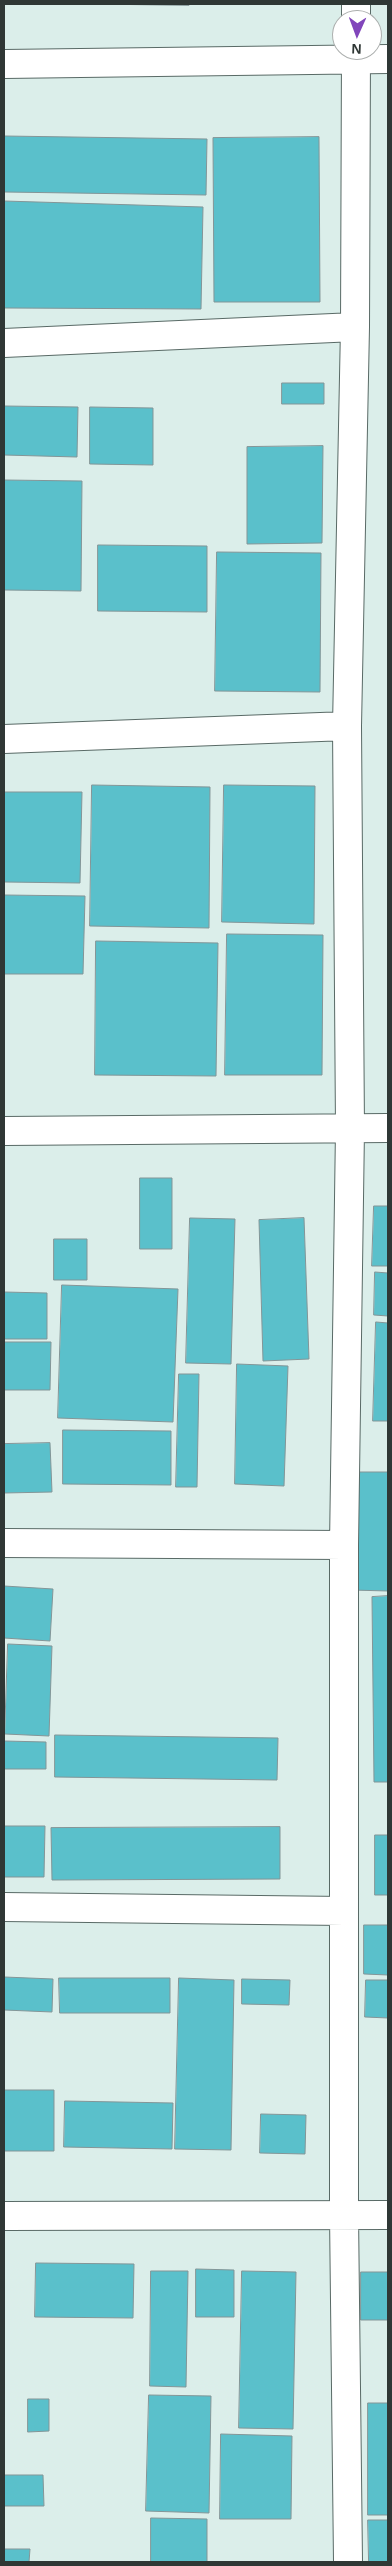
<!DOCTYPE html>
<html>
<head>
<meta charset="utf-8">
<style>
  body { margin:0 }
  #map { position:relative; width:392px; height:2566px; overflow:hidden; background:#dbeeea; font-family:Helvetica,sans-serif }
  canvas { display:block }
  .frame { position:absolute; inset:0; border:5px solid #2f3735; pointer-events:none }
  .north { position:absolute; left:332px; top:10px; width:50px; height:50px; box-sizing:border-box; background:#fff; border:1px solid #acafae; border-radius:50%; rotate:182deg; font-size:14px; font-weight:700; line-height:20px; text-align:center; color:#2f3735 }
  .north::after { content:''; display:block; margin:auto; width:18px; height:22px; background:#8146bb; clip-path:polygon(50% 0,100% 100%,50% 72%,0 100%) }
</style>
</head>
<body>
<div id="map">
<canvas width="392" height="2566"></canvas>
<div class="frame"></div>
<div class="north">N</div>
</div>
<script>
const ctx = document.querySelector('canvas').getContext('2d');
ctx.lineJoin = 'round';
function paint(path, color) {
  ctx.fillStyle = color;
  ctx.fill(path, 'evenodd');
}
function stroke(path, color, width, dash) {
  ctx.strokeStyle = color;
  ctx.lineWidth = width;
  ctx.lineCap = dash ? 'butt' : 'round';
  ctx.setLineDash(dash || []);
  ctx.stroke(path);
}
const building = new Path2D(`
  M96,4H189V5Z
  M4,136L207,139L206,195L4,192Z
  M319,137L320,302H214L213,138Z
  M4,201L203,207L201,309L4,308Z
  M282,383H324V404H282Z
  M4,406L78,407L77,457L4,455Z
  M90,407L153,408V465L90,464Z
  M323,446L322,543L247,544V447Z
  M4,480L82,481L81,591L4,590Z
  M98,545L207,546V612L98,611Z
  M217,552L321,553L320,692L215,691Z
  M92,785L210,787L209,928L90,926Z
  M224,785L315,786L314,924L222,922Z
  M4,792H82L80,883L4,882Z
  M4,895L85,896L83,974H4Z
  M227,934L323,935L322,1075H225Z
  M96,941L218,943L216,1076L95,1075Z
  M140,1178H172V1249H140Z
  M374,1206H388V1266H372Z
  M190,1218L235,1219L231,1364L186,1363Z
  M304,1218L309,1359L263,1361L259,1220Z
  M54,1239H87V1280H54Z
  M375,1272L388,1273V1316L374,1315Z
  M62,1285L178,1289L173,1422L58,1418Z
  M4,1292L47,1293V1339H4Z
  M376,1322L388,1323V1421H373Z
  M4,1342H51L50,1390H4Z
  M237,1364L288,1366L284,1486L235,1484Z
  M179,1374H199L197,1487H176Z
  M63,1430L171,1431V1485L63,1484Z
  M50,1443L52,1492L4,1493V1444Z
  M352,1472H388V1591L351,1590Z
  M4,1586L53,1589L50,1641L4,1638Z
  M388,1596V1782H374L372,1597Z
  M8,1644L52,1646L49,1736L5,1734Z
  M55,1735L278,1738L277,1780L55,1777Z
  M4,1741L46,1742V1769H4Z
  M4,1826H45L44,1877H4Z
  M280,1827V1879L52,1880L51,1828Z
  M375,1835H388V1895H375Z
  M364,1925H388V1975L364,1974Z
  M4,1977L53,1979L52,2012L4,2010Z
  M59,1978H170V2013H60Z
  M179,1978L234,1980L231,2150L175,2149Z
  M242,1979L290,1980L289,2005L242,2004Z
  M366,1980H388V2018L365,2017Z
  M4,2090H54V2151H4Z
  M65,2101L173,2103L172,2149L64,2147Z
  M261,2114L306,2115L305,2154L260,2153Z
  M36,2263L134,2264L133,2318L35,2317Z
  M196,2269L234,2270V2317H196Z
  M151,2271H188L186,2387L150,2386Z
  M242,2271L296,2272L293,2429L239,2428Z
  M361,2272H388V2320H361Z
  M149,2395L211,2396L209,2513L146,2511Z
  M28,2399H49V2431L28,2432Z
  M368,2403H388V2515H368Z
  M221,2434L292,2436L291,2519H220Z
  M4,2475H43L44,2506H4Z
  M151,2518L207,2519V2562H151Z
  M368,2520H388V2562H369Z
  M4,2549H30L29,2562H4Z`);
const minor = new Path2D(`
  M356,20V4
  M4,64L388,59
  M4,343L355,327
  M4,739L347,726
  M4,1131L388,1128
  M4,1543L344,1545
  M4,1907L344,1911
  M4,2216L388,2215
  M348,2562L344,2214V1545L350,1129L347,726L355,327L356,50`);
paint(building, '#5ac0cb');
stroke(building, '#839597', 1);
stroke(minor, '#596a66', 30);
stroke(minor, '#fff', 28);
</script>
</body>
</html>
